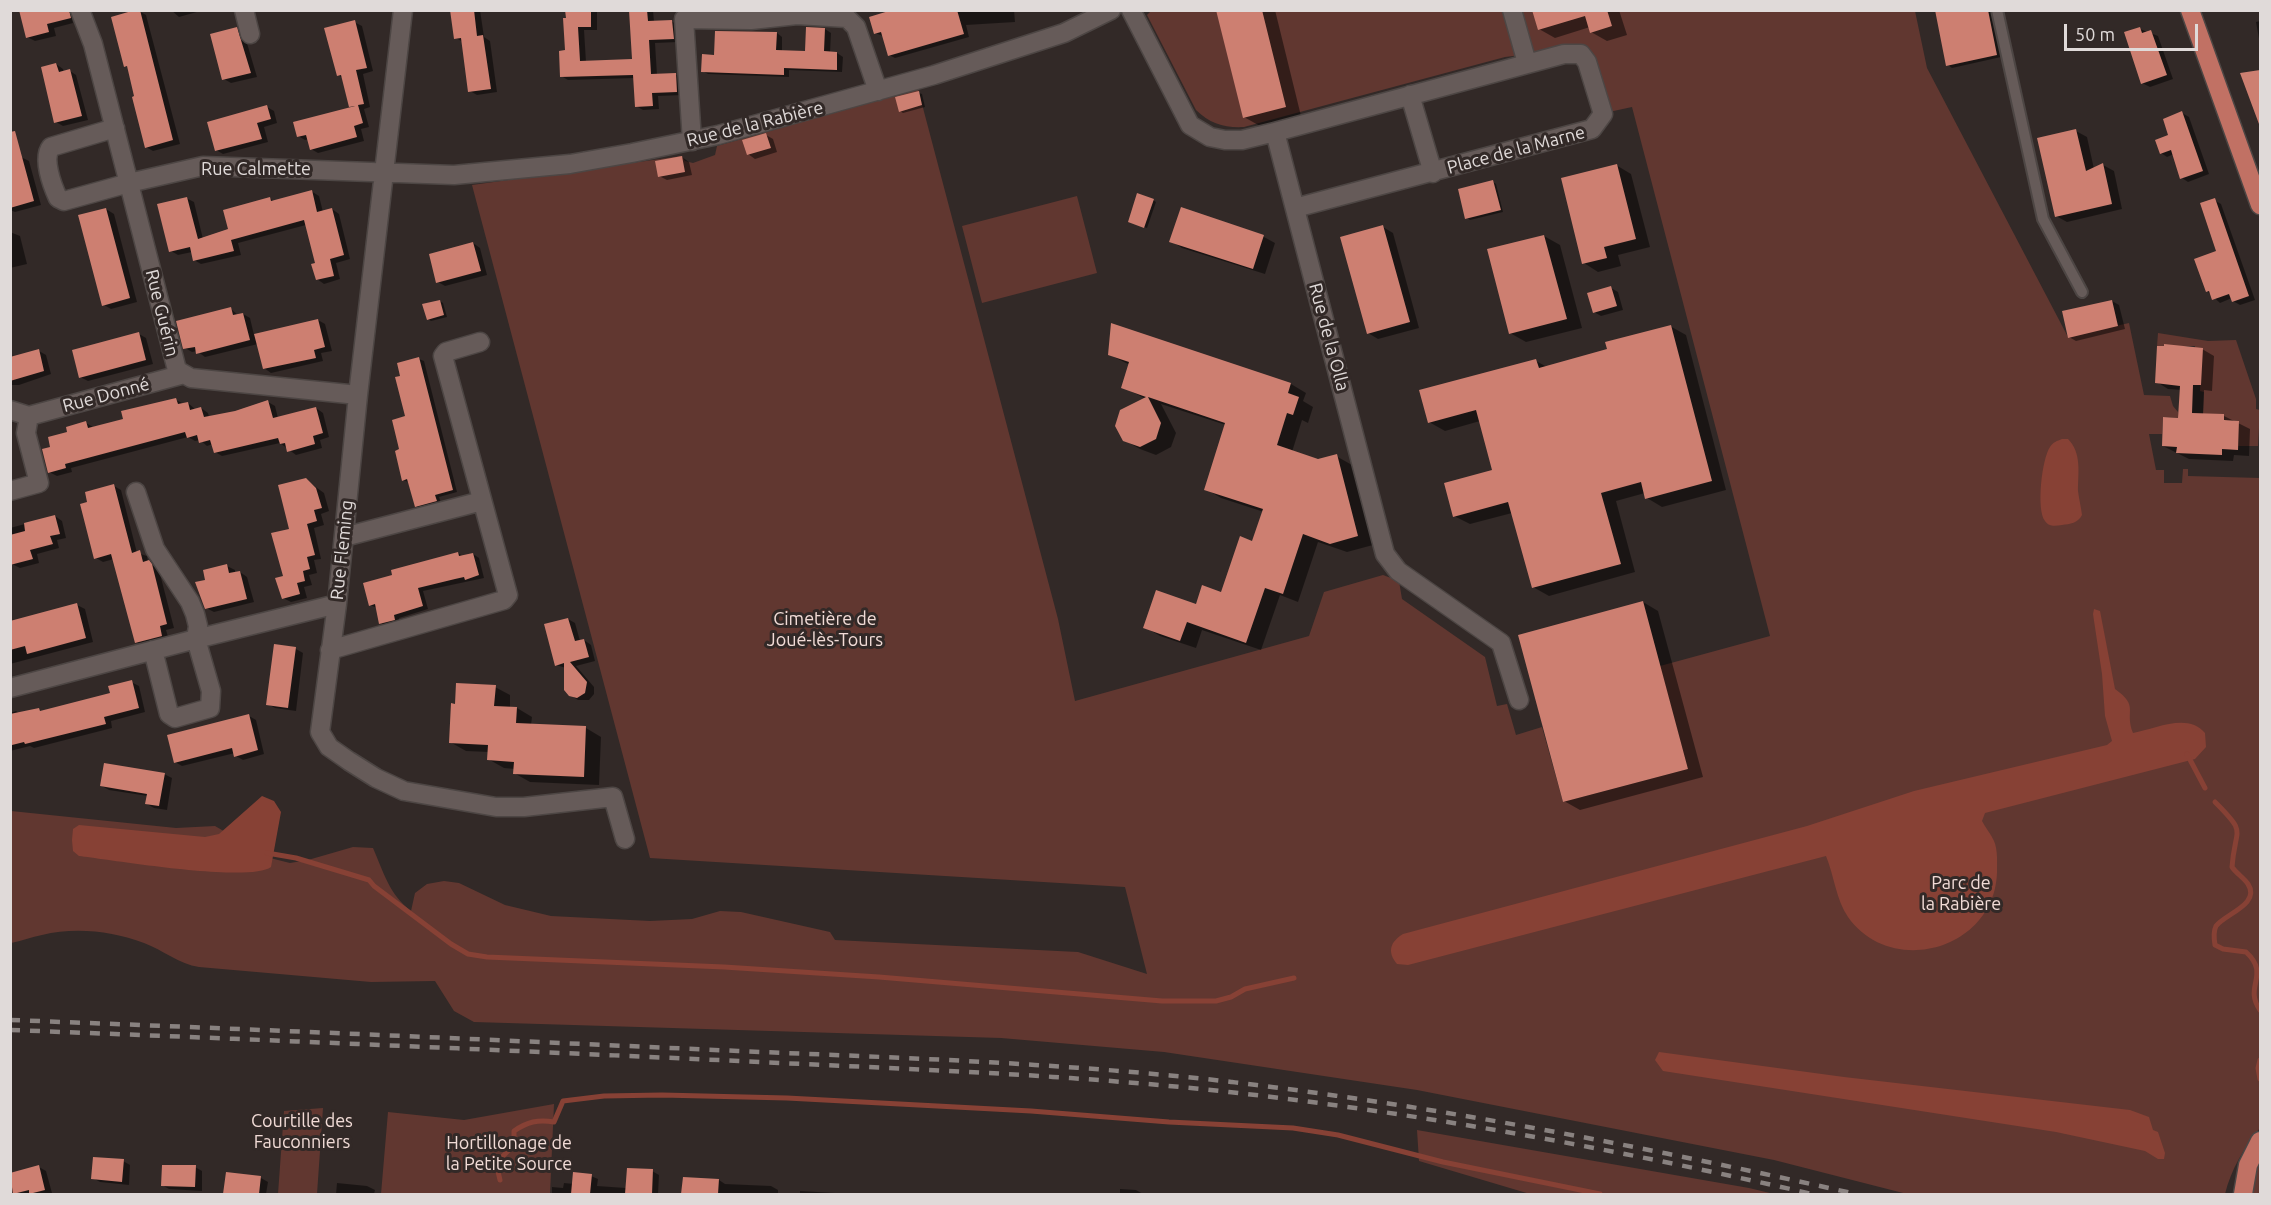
<!DOCTYPE html>
<html>
<head>
<meta charset="utf-8">
<style>
  body { margin:0 }
  #map { position:relative; width:2271px; height:1205px; overflow:hidden; background:#322927; font-family:Ubuntu,sans-serif }
  canvas { display:block }
  .frame { position:absolute; inset:0; border:12px solid #e0dad9; pointer-events:none }
  .scale { position:absolute; left:2064px; top:24px; width:134px; height:27px; box-sizing:border-box; border:3px solid #e0dad9; border-top:0; padding-left:8px; font-size:18px; line-height:21px; white-space:nowrap; color:#e0dad9; -webkit-text-stroke:4px #322927; paint-order:stroke }
</style>
</head>
<body>
<div id="map">
<canvas width="2271" height="1205"></canvas>
<div class="frame"></div>
<div class="scale">50 m</div>
</div>
<script>
const ctx = document.querySelector('canvas').getContext('2d');
ctx.lineJoin = 'round';
function paint(path, color) {
  ctx.fillStyle = color;
  ctx.fill(path, 'evenodd');
}
function stroke(path, color, width, dash) {
  ctx.strokeStyle = color;
  ctx.lineWidth = width;
  ctx.lineCap = dash ? 'butt' : 'round';
  ctx.setLineDash(dash || []);
  ctx.stroke(path);
}
function write(font, color, halo, rows, align = 'center') {
  ctx.font = font + ' Ubuntu,sans-serif';
  ctx.lineWidth = 6;
  ctx.setLineDash([]);
  ctx.textBaseline = 'middle';
  ctx.strokeStyle = halo;
  ctx.fillStyle = color;
  for (const [text, x, y, turn = 0] of rows) {
    ctx.save();
    ctx.translate(x, y);
    ctx.rotate((+turn || 0) * Math.PI / 180);
    ctx.textAlign = isNaN(turn) ? turn : align;
    if (halo) ctx.strokeText(text, 0, 0);
    ctx.fillText(text, 0, 0);
    ctx.restore();
  }
}
const green = new Path2D(`
  M1151,11H1915L1927,68L2068,337L2129,323L2144,395L2170,396L2173,406L2178,412V418L2163,417L2162,434H2149L2156,470H2164V483H2182L2183,469H2188V476L2260,478V1128C2244,1147 2231,1170 2225,1194H1907L1774,1160L1417,1090L1164,1052L1001,1038L474,1022L454,1011L435,981L371,982L199,967C179,964 163,950 144,943C112,931 75,927 42,935C32,937 21,941 11,943V811L176,828L215,826L270,858L290,863L308,860L353,847L373,848C384,873 389,894 411,911L415,893L427,884L444,881L459,883L505,905L551,916L650,921L692,919L720,911L741,912L830,932L835,940L1078,952L1147,974L1125,887L650,858L472,185L682,156L685,161L693,163L715,155L717,146L918,89L1058,619L1075,701L1309,636L1324,592L1383,575L1399,581L1402,599L1485,657L1497,706L1507,704L1516,735L1542,727L1563,802L1688,769L1660,666L1770,636L1632,107L1609,112L1596,63L1546,52L1505,57L1244,127C1225,128 1210,124 1196,110L1147,15Z
  M1077,196L1097,273L982,303L962,226Z
  M2158,333L2208,341L2236,340L2256,399V409L2260,410L2258,446H2238L2239,421L2224,420V414H2203L2204,392L2200,391L2202,348H2195V346H2157Z
  M554,1104L550,1194H381L388,1112L464,1120Z
  M323,1108L317,1194H278L284,1111Z
  M1417,1130L1749,1188L1774,1194H1530L1419,1161Z
  M2260,1156V1194H2250L2254,1168Z`);
const water = new Path2D(`
  M2062,439H2068C2082,453 2078,473 2078,491C2079,499 2081,507 2082,515C2078,523 2070,524 2062,525C2055,526 2049,527 2045,521C2036,510 2042,458 2050,447C2053,442 2057,441 2062,439Z
  M2094,609L2100,611L2115,689C2140,707 2124,710 2133,733C2155,729 2188,712 2205,733L2206,747L2195,759L1985,813L1982,821C1985,827 1991,834 1994,841C1998,850 1997,863 1997,873C1994,950 1891,978 1848,917C1836,900 1834,875 1826,856L1408,965L1397,964C1387,952 1390,942 1403,934L1807,826L1914,791L2107,745L2112,741L2105,716L2102,674L2093,614Z
  M262,796L274,801L281,812L271,867C249,883 113,860 79,856L73,851L72,840L73,829L79,825L205,837L219,834Z
  M1659,1052L1844,1077L2130,1110L2149,1117L2153,1130L2158,1132L2165,1153L2164,1159H2158L2145,1151L2056,1132L1663,1071L1655,1060Z`);
const shadow = new Path2D(`
  M21,10H70L73,23L54,28L56,36L35,41L27,37Z
  M171,10H204L179,17Z
  M452,10H480L484,37L490,41L497,92L477,95L470,91L463,42L456,38Z
  M566,10H597V30H584L586,62L634,60L631,10H653L654,22L671,21L678,25V42L655,43L657,75L675,74L682,78L683,95L658,96L659,109L643,110L636,106L635,78L568,80L561,76L566,52Z
  M897,10H1014L1015,22L966,25L969,37L895,58L889,55L883,36L875,33Z
  M1223,10H1275L1301,116L1260,126L1244,117Z
  M1534,10H1619L1627,35L1607,41L1591,32L1590,27L1555,38L1539,29Z
  M1936,10H1991L2001,57L1952,68L1948,65Z
  M139,11L146,15L180,144L153,151L146,147L129,68L126,66Z
  M2260,21V44L2256,22Z
  M354,22L362,26L373,71L363,74L370,107L364,109L369,127L361,129L364,141L318,153L311,149L309,139L305,140L298,136L353,108L351,106L343,78L338,75Z
  M237,29L244,33L257,77L231,83L224,79Z
  M825,29L831,33L830,53H837L843,57L842,72L789,70V77L708,74L702,71L715,56L777,33L782,37V51L807,52Z
  M2140,29L2158,36L2173,79L2150,87L2142,83Z
  M56,64L63,69L64,72L70,71L76,75L88,120L63,126L56,122Z
  M2260,71V125L2242,74Z
  M919,93L922,94L925,107L903,113L900,111Z
  M267,107L274,111L277,123L264,127L268,142L223,154L216,150Z
  M2182,113L2189,117L2209,174L2188,182L2182,178L2174,154L2167,157L2161,153Z
  M2076,131L2087,137L2094,169L2103,165L2114,171L2122,209L2067,222L2056,216Z
  M766,135L773,139L777,152L755,159L748,154Z
  M21,157L29,161L41,205L15,212L10,210V160Z
  M682,157L689,162L692,175L667,180L659,176Z
  M1616,165L1631,174L1650,247L1618,255L1621,266L1598,272L1584,263Z
  M1493,182L1496,184L1503,212L1470,220L1467,218Z
  M311,191L319,196L323,212L332,209L339,214L350,259L336,263L340,279L324,284L317,279L316,264L306,225L238,243L241,255L201,264L194,260L192,252L178,255L171,251L186,198L194,202L203,239L230,230L270,199L275,201Z
  M1153,200L1156,202L1147,228L1132,223Z
  M2214,200L2221,204L2255,300L2240,305L2233,301L2232,298L2220,303L2207,291L2218,252Z
  M106,209L114,214L137,302L111,309L104,305Z
  M1182,209L1264,237L1275,243L1265,274L1182,248L1171,241Z
  M1383,227L1393,233L1419,328L1378,339L1368,333Z
  M10,232L20,236L27,264L10,268Z
  M1544,236L1560,245L1582,328L1526,342L1510,333Z
  M473,243L480,248L487,275L445,286L438,282Z
  M1611,288L1618,292L1623,310L1601,316L1594,312Z
  M440,301L443,303L447,317L431,321L428,319Z
  M2112,301L2119,305L2125,329L2076,341L2069,337Z
  M231,309L238,315L243,314L250,318L254,335L318,320L325,324L332,351L321,353L323,361L271,373L264,368L258,344L205,357L197,351L192,352L185,348Z
  M1112,325L1291,384L1306,393L1303,401L1313,407L1308,423L1302,420L1292,452L1317,461L1336,456L1352,465L1373,545L1347,552L1318,542L1298,602L1280,595L1261,650L1202,630L1196,648L1160,636L1145,627L1197,606L1222,593L1253,542L1264,512L1221,498L1206,489L1226,425L1161,404L1176,433L1171,447L1156,455L1140,449L1124,440L1146,399L1123,387L1130,365L1110,355Z
  M1670,326L1686,335L1726,490L1662,507L1647,498L1645,493L1616,501L1635,572L1549,596L1533,587L1512,513L1470,524L1454,516L1494,471L1480,421L1445,431L1429,422L1536,361L1547,367L1609,350Z
  M139,334L146,338L153,364L88,381L80,377Z
  M2202,349L2214,356L2212,391L2204,390L2203,415L2224,416L2250,429L2249,456L2234,455L2233,461L2189,459L2163,446L2179,419L2182,390L2168,389L2157,382Z
  M39,351L46,355L51,374L19,385H10V359Z
  M419,359L424,361L457,492L439,497L441,503L421,509L416,506L408,482L403,480L401,450L407,417L401,376Z
  M176,400L184,404L188,403L196,410L201,408L208,413L209,417L235,412L268,402L275,406L278,418L316,408L323,413L329,437L320,440L322,448L296,455L280,443L222,456L215,452L213,444L207,446L200,440L195,441L188,437L71,468L72,472L57,476L49,472L52,448L69,433L86,423L93,427L125,420Z
  M306,480L324,493L329,511L321,514L324,525L314,528L321,559L314,560L317,573L309,575L312,585L304,587L307,598L291,602L283,598L285,577L291,530Z
  M114,486L121,490L137,553L147,556L148,562L159,570L174,628L166,630L169,640L144,647L136,642L114,559L103,562L96,558L89,503Z
  M55,516L62,521L66,538L57,540L59,548L37,554L39,563L20,568L12,564L10,528Z
  M458,553L464,557L473,554L479,558L484,578L423,591L428,609L399,618L400,622L386,626L381,623L377,608L370,605Z
  M227,566L235,570V573L240,572L247,577L254,602L214,612L206,608L207,581Z
  M1643,602L1658,611L1703,777L1580,810L1564,801Z
  M77,605L85,609L93,642L10,664V622Z
  M568,619L575,623L580,641L584,640L591,645L595,661L576,666L594,687V694L589,700H578L570,695L566,668L556,665Z
  M296,649L303,653L296,711L275,708L268,704Z
  M131,682L139,686L145,712L111,721L112,728L34,748L30,746L10,751V713L16,711L20,714L39,710L43,712L112,695Z
  M495,687L510,695V708H517L532,717L531,725L586,728L601,737L599,785L530,782L514,773L515,769L504,768L488,759L489,752L466,751L450,742L456,705Z
  M249,716L256,720L264,754L243,760L236,756L235,753L182,766L175,762Z
  M164,774L172,778L167,810L154,808L147,804L148,796L109,790L102,786Z
  M123,1161L130,1165L129,1185L100,1182L93,1178Z
  M39,1167L46,1171L52,1193H14L10,1174Z
  M195,1167L202,1171V1191L169,1189L162,1185Z
  M652,1171L659,1175L658,1194H552V1187L563,1188L564,1183L574,1184L591,1176L598,1179L597,1186L626,1188Z
  M261,1178L268,1182L266,1194H225Z
  M684,1178L719,1180L725,1184L771,1186L778,1190V1194H683Z
  M337,1183L367,1186L375,1190L374,1194H336Z
  M1120,1189L1136,1190L1143,1194H1120Z
  M800,1191L835,1193L838,1194H800Z`);
const stream = new Path2D(`
  M2187,754L2205,788
  M2215,802C2248,835 2235,826 2232,867C2236,873 2244,878 2248,884C2261,904 2225,914 2216,926C2213,932 2214,939 2215,945L2223,949L2246,952C2271,975 2243,986 2260,1010
  M267,853L296,858L369,880L374,886L451,944L468,954L487,957L724,967L879,977L1162,1001H1216L1231,997L1245,989L1294,978
  M2260,1060L2258,1068L2260,1079
  M500,1180L496,1163L514,1145V1131C527,1122 538,1119 554,1122L563,1101L604,1096L662,1095L787,1098L1031,1111L1169,1122L1293,1128L1338,1135L1443,1162L1600,1194`);
const building = new Path2D(`
  M19,10H69L71,18L47,24L49,32L26,38Z
  M135,10H140L173,140L145,148L132,97L134,96L127,66L124,67L111,17Z
  M450,10H474L477,36L483,35L491,89L468,92L461,38L454,39Z
  M565,10H591V27H578L580,61L632,59L629,10H647L648,21L672,20L674,39L649,40L651,74L676,73L677,92L652,93L653,106L635,107L633,75L560,77L559,51L565,50L563,18H566Z
  M892,10H957L964,34L888,56L881,32L874,34L869,17Z
  M1216,10H1262L1286,107L1243,118Z
  M1532,10H1607L1612,26L1590,33L1585,16L1538,30Z
  M1935,10H1988L1997,55L1946,66Z
  M355,20L367,68L356,70L364,104L358,105L363,123L354,126L357,137L310,150L306,135L297,137L293,122L355,106L349,107L341,75L337,76L324,28Z
  M237,27L251,73L222,80L210,34Z
  M806,27L825,28L824,51L837,52V70L784,68V75L701,72L702,54L714,55L715,31L777,32L776,50L805,51Z
  M2140,27L2142,33L2151,30L2167,75L2141,84L2124,32Z
  M56,63L59,72L70,69L82,116L54,123L41,67Z
  M2260,70V124H2259L2240,73Z
  M919,91L922,105L899,112L895,97Z
  M267,105L271,119L257,123L262,139L215,151L207,122Z
  M2182,111L2203,171L2180,179L2171,150L2160,154L2155,140L2168,135L2163,119Z
  M2076,129L2086,171L2103,163L2112,204L2055,217L2037,138Z
  M15,131L34,201L10,208V132Z
  M766,133L771,148L747,155L742,140Z
  M682,156L685,172L658,177L655,161Z
  M1617,164L1636,239L1604,247L1607,258L1582,264L1561,178Z
  M1493,180L1501,210L1465,219L1458,189Z
  M312,190L317,212L332,208L344,255L330,259L334,276L316,280L311,264L315,263L304,220L231,240L234,251L193,261L190,247L169,252L157,204L187,197L198,239L228,229L223,210L270,197L271,201Z
  M1137,193L1154,199L1144,228L1128,222Z
  M2215,198L2249,296L2232,302L2229,294L2212,300L2209,291L2206,292L2194,259L2216,251L2200,203Z
  M1181,207L1264,235L1253,269L1169,242Z
  M106,208L130,298L102,306L78,215Z
  M1383,225L1410,322L1367,334L1340,237Z
  M1544,235L1567,319L1509,334L1487,249Z
  M473,242L481,271L436,283L429,254Z
  M1611,286L1617,306L1593,313L1587,293Z
  M440,300L444,315L427,320L422,304Z
  M2112,300L2118,326L2068,338L2062,311Z
  M231,307L233,315L243,313L250,340L196,354L195,347L183,349L176,321Z
  M318,319L325,347L314,350L316,358L263,369L254,334Z
  M1111,323L1291,383L1288,393L1299,397L1293,415L1287,413L1277,445L1318,459L1337,454L1358,536L1330,544L1303,534L1283,594L1265,588L1246,643L1187,622L1180,641L1143,628L1156,590L1196,604L1202,585L1221,592L1240,536L1252,541L1263,509L1204,490L1225,423L1148,397L1161,423L1156,439L1140,447L1123,441L1115,426L1120,410L1146,397L1121,388L1129,362L1108,355Z
  M1671,325L1712,481L1645,499L1641,482L1601,493L1621,564L1532,588L1508,502L1453,517L1444,483L1492,470L1476,410L1428,423L1419,390L1536,359L1539,368L1607,349L1605,342Z
  M139,332L146,360L79,378L72,350Z
  M2164,344L2203,348L2201,385H2193L2192,413L2224,414V420L2239,421L2238,450L2222,449V455L2176,453L2177,447L2162,446L2163,417L2178,418L2180,386L2155,383L2157,346H2164Z
  M39,349L44,371L10,381V357Z
  M419,357L453,490L435,495L437,501L415,507L407,479L402,481L395,451L399,449L392,420L405,416L395,377L400,376L397,363Z
  M176,398L178,404L188,402L190,410L201,407L204,417L235,411L268,400L273,418L316,407L323,433L313,436L315,444L287,452L285,443L280,444L278,438L214,453L210,440L199,443L197,435L187,438L185,432L65,464L66,468L48,473L42,449L50,447L48,437L67,432L66,427L86,421L88,428L123,419L121,411Z
  M306,478L316,488L322,508L314,510L317,521L307,524L315,555L307,557L310,569L303,571L305,581L297,583L300,594L282,599L275,578L283,576L271,533L289,529L278,485Z
  M114,484L132,553L140,550L143,562L149,560L152,564L167,624L160,626L162,636L135,643L111,554L94,559L80,504L87,502L85,492Z
  M55,515L60,534L50,536L53,544L30,550L33,559L10,565V535L25,531L24,523Z
  M458,552L459,556L473,553L479,575L465,580L464,577L455,579L418,588L423,606L394,615L395,620L379,624L375,604L369,606L363,583L392,575L391,570Z
  M227,564L229,573L240,571L247,599L205,609L195,582L205,580L203,570Z
  M1643,601L1688,769L1563,802L1518,635Z
  M77,603L86,638L27,654L25,646L10,650V621Z
  M568,618L575,641L584,639L589,657L570,662L587,682L585,693L577,698L569,696L564,690V663L555,666L544,624Z
  M274,644L296,647L288,708L266,705Z
  M132,680L139,708L104,717L106,724L25,744L24,742L12,745L10,714L39,708L40,711L110,693L108,686Z
  M456,683L496,685L494,706L517,707L516,723L586,726L584,777L513,774L514,762L487,760L488,745L449,743L451,703L455,704Z
  M249,714L258,750L234,757L232,748L174,763L167,735Z
  M104,763L165,773L159,806L145,804L147,794L100,786Z
  M93,1157L124,1159L122,1182L91,1179Z
  M39,1165L45,1190L29,1194V1190L13,1194L10,1173Z
  M162,1165H196L195,1187L161,1186Z
  M627,1168L653,1169L652,1194H625Z
  M226,1172L261,1176L259,1194H223Z
  M573,1172L592,1174L590,1194H571Z
  M683,1177L719,1179L718,1194H681Z`);
const lane = new Path2D(`
  M1997,10L2043,219L2082,292`);
const street = new Path2D(`
  M80,10L93,44L177,370L191,378L358,395
  M244,10L250,34
  M403,10L358,395L337,604L320,732L329,747L349,761L376,778L404,791L496,807H524L613,797L625,839
  M1131,10L1190,125L1210,137L1225,140H1242L1275,132L1385,554L1398,571L1501,643L1519,700
  M1512,10L1527,63
  M1410,95L1433,173
  M115,128L51,147C42,158 52,185 58,198L64,201L129,183L203,166L454,175L570,164L632,153L718,135L934,75L1064,33L1111,10
  M1275,132L1564,54H1581L1587,62L1603,114L1592,129L1295,208
  M692,141L684,19L751,20L797,15L847,18L856,27L878,91
  M10,410L29,416L184,374
  M10,491L39,483L26,433L29,416
  M136,492L155,549L190,602L195,614L198,626L196,639L211,691L210,708L175,718L169,714L153,650
  M344,537L482,501
  M330,650L504,600L508,595L443,356L446,352L480,342
  M10,688L196,639L337,604`);
const primary = new Path2D(`
  M2190,10L2260,205
  M2243,1194L2248,1165L2260,1141`);
const rail = new Path2D(`
  M10,1020C253,1029 496,1040 738,1051C903,1058 1068,1063 1232,1082C1442,1107 1650,1148 1856,1194
  M10,1030C253,1039 496,1050 739,1061C902,1069 1066,1074 1229,1092C1426,1114 1620,1150 1812,1194`);
const streetNames = [
  ["Rue de la Rabière",755,124,-14],
  ["Place de la Marne",1516,150,-15],
  ["Rue Calmette",256,169],
  ["Rue Guérin",162,313,76],
  ["Rue de la Olla",1329,337,75],
  ["Rue Donné",106,395,-15],
  ["Rue Fleming",342,550,-84]
];
const parkNames = [
  ["Cimetière de",825,619],
  ["Joué-lès-Tours",825,640],
  ["Parc de",1961,883],
  ["la Rabière",1961,904],
  ["Courtille des",302,1121],
  ["Fauconniers",302,1142],
  ["Hortillonage de",509,1143],
  ["la Petite Source",509,1164]
];
paint(green, '#613730');
paint(water, '#874135');
paint(shadow, '#0007');
stroke(stream, '#874135', 5);
paint(building, '#cd7f71');
stroke(lane, '#4d4644', 14);
stroke(street, '#4d4644', 21);
stroke(primary, '#4d4644', 21);
stroke(lane, '#665b59', 10);
stroke(street, '#665b59', 18);
stroke(primary, '#c17164', 18);
stroke(rail, '#898280', 4.5, [10, 10]);
write('18px', '#e0dad9', '#322927', streetNames);
write('18px', '#f1dbd6', '#322927', parkNames);
</script>
</body>
</html>
